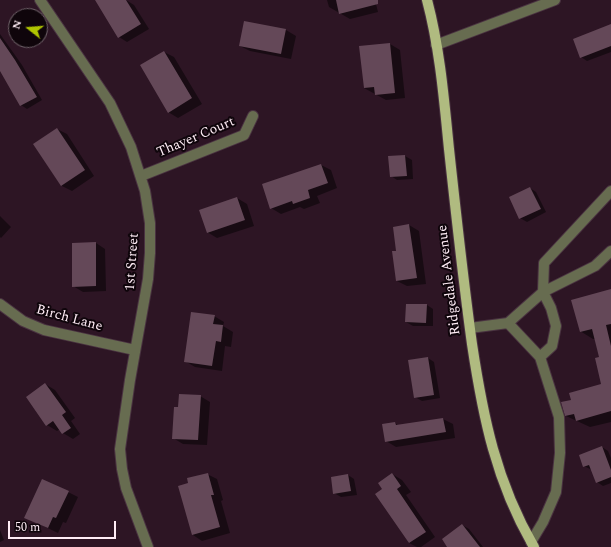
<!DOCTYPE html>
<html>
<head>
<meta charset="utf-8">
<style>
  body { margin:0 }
  #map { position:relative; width:611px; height:547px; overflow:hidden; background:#2d1524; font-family:Spectral,serif }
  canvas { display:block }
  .north { position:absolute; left:8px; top:8px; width:40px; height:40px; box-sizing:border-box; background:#0f050b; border:1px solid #6f6269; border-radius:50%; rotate:287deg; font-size:11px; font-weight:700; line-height:16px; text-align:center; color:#ffedf6 }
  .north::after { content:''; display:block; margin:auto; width:14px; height:18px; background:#b0c501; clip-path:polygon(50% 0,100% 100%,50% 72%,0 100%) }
  .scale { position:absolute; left:8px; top:521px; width:108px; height:18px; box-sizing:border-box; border:2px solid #ffedf6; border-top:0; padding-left:5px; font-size:12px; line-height:14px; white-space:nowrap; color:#ffedf6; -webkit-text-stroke:3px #0f050b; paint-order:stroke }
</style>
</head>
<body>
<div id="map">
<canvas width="611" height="547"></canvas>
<div class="north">N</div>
<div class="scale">50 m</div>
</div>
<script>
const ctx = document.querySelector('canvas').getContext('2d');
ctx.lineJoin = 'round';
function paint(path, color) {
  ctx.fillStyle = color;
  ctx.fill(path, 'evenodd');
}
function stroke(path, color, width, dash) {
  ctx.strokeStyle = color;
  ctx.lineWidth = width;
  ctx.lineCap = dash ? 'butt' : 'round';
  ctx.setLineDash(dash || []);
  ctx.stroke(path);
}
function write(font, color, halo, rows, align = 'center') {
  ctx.font = font + ' Spectral,serif';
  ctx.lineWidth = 4;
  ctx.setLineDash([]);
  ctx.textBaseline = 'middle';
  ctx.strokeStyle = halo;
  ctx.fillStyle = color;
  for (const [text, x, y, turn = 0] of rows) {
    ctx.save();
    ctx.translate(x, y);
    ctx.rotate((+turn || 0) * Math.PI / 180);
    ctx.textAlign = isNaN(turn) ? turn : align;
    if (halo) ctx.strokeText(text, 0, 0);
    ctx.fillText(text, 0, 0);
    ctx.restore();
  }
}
const shadow = new Path2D(`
  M96,0H126L134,5L149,29L127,42L119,37Z
  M327,0H375L378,12L350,19L329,7Z
  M245,22L286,30L296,36L291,59L250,51L240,46Z
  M611,28V52L587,61L581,57Z
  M0,34L22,65L42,100L27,109L21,105L0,69Z
  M390,44L400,50L405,98L386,100L364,88Z
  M164,52L174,57L202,104L178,118L168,112Z
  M57,129L67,134L94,176L72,191L62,186L34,144Z
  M405,156L412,160L413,179L397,180L391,176L389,157Z
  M321,165L331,170L337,188L317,196L320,203L304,209L300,207L281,214L271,208L263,185Z
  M530,188L536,192L546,212L527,222L520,218Z
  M237,198L247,204L254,226L217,238L207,232Z
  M0,216L11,227L1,238L0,237Z
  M409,225L419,231L426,284L407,286L397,281V251Z
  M96,243L105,249L106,291L83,292L73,286Z
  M611,290V422L590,427L566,416L572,401L603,385L600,358L595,339H593L580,331Z
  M427,305L433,309V326H413L406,322Z
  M214,316L224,322L223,326L233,332L231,347L225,346L222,371L195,367L185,361Z
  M428,358L434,362L440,398L422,401L415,397Z
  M45,384L55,390L75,418L71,421L80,434L73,439L63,433L60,429L57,431L47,425Z
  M200,396L210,402L207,445L183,444L173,438L179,408Z
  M443,419L453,424L455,438L396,447L386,441L395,423L399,426Z
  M602,447L608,451L611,458V483L603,486L597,482L592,470L584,466Z
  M207,474L217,479L223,500L221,501L230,533L202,541L193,535L190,483Z
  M392,474L402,480L411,492L406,495L435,537L421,547H417L409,543L384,489Z
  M348,475L354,479L357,495L341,497L334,493Z
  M68,492L78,497L66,523L63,522L58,533L25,517Z
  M462,525L469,529L483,547H449Z
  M0,530L4,540L0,542Z`);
const building = new Path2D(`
  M95,0H126L141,24L118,38Z
  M336,0H378V4L339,14Z
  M244,21L286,29L281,54L239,46Z
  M611,24V46L580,58L573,39Z
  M0,38L15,60L37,97L20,106L0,71Z
  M390,43L395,93L375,95L374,87L364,88L359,46Z
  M164,51L192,98L168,113L140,65Z
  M57,128L85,170L61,186L33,144Z
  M405,155L407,176L390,177L388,156Z
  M321,164L328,183L308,190L310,198L293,204L292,201L270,209L262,184Z
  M530,187L541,209L519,219L509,197Z
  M237,197L245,220L207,233L199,210Z
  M409,224L417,278L396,281L392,251H396L393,227Z
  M96,242V286L72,287V243Z
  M611,289V324L606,325L611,346V411L576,421L574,414L565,416L561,402L571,400L569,393L601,384L595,358L599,357L592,329L580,332L571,300Z
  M406,304H427L426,323L405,322Z
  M191,312L215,315L213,324L223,325L221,342L216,341L212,366L184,362Z
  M428,357L434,395L414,398L408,360Z
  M45,383L66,412L62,415L71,428L62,434L53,421L46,426L26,397Z
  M179,394L201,395L198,440L172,439L174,407H178Z
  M443,418L446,432L385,442L382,424L395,422L396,425Z
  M602,446L611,470V477L596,483L589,465L583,467L579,455Z
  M208,473L214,495H211L220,527L192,535L178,486L188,483L187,478Z
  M392,473L401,486L397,489L426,532L409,543L375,494L382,489L378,483Z
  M348,474L351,491L333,494L331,477Z
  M42,479L69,491L56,518L53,517L48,528L24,518Z
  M462,524L480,547H447L442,539Z`);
const minor = new Path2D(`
  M40,0L110,103L131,147L145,191L150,223V253L148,279L130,380L120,449L122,469L126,488L148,547
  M436,45L555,0
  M141,176L244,135L253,116
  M0,304L23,321L44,330L135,350
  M508,323L540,357
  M470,328L508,323L543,292L595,266L611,251
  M531,542L543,522L556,492L560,453L559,417L540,357L552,346L556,326L551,308L543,292L544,263L611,191`);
const major = new Path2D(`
  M427,0C440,49 444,99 449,149C456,214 463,279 472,344C483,417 496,482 534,547`);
const streetNames = [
  ["Thayer Court",196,138,-23],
  ["1st Street",133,262,-86],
  ["Ridgedale Avenue",450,280,-97],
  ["Birch Lane",69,319,15]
];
paint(shadow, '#0007');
paint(building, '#644858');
stroke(minor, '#4a3341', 12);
stroke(major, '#4a3341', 12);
stroke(minor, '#676c50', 10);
stroke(major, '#b0bb80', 10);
write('14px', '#ffedf6', '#0f050b', streetNames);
</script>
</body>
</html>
